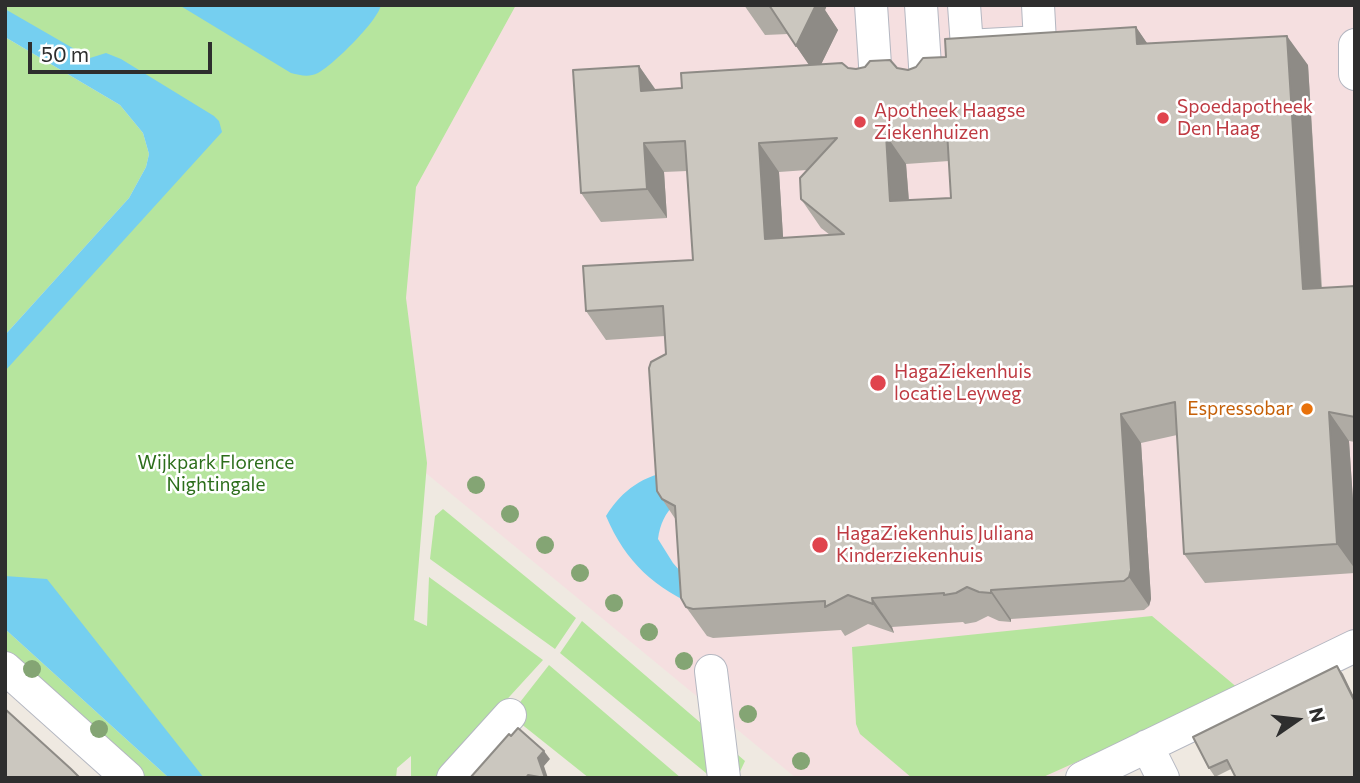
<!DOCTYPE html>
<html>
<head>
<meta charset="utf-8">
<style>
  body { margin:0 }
  #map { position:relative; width:1360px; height:783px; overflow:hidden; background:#efe9e1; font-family:Commissioner,sans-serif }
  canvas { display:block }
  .frame { position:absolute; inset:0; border:7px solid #2e2e2e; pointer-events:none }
  .north { position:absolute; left:1262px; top:685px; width:70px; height:70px; -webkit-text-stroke:5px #fff; paint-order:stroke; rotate:76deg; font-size:19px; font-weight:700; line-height:28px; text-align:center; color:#2e2e2e }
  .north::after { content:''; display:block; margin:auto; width:24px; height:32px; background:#2e2e2e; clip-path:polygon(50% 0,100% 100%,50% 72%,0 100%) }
  .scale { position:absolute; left:28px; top:42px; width:184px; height:32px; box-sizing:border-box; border:4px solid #2e2e2e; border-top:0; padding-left:9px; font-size:21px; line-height:24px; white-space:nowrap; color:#2e2e2e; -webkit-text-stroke:5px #fff; paint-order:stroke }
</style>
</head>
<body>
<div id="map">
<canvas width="1360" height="783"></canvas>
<div class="frame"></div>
<div class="north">N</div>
<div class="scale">50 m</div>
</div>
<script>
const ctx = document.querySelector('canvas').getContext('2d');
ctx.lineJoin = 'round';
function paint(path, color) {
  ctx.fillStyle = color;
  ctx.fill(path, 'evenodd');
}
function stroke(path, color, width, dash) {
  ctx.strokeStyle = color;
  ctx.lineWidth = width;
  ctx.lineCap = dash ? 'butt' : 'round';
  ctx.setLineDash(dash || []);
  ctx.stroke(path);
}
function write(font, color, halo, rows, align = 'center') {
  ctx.font = font + ' Commissioner,sans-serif';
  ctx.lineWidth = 5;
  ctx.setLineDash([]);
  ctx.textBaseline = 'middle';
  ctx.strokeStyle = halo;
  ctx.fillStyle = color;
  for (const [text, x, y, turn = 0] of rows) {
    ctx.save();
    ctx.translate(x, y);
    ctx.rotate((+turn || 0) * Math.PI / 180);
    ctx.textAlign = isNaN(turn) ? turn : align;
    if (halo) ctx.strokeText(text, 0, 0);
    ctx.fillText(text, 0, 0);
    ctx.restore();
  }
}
const medical = new Path2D(`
  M514,5H1355V631L1048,778H796L410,460L393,306L405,180Z`);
const green = new Path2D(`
  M5,5H516L416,187L406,298L427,463L414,620L427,626L429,577L543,660L435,778H411V756L397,768L396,778H191L5,609V352L144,201L158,156L141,107L5,27Z
  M5,37L120,105L143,133L149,154L146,167L129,198L5,335Z
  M443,509L576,618L555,649L430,559L435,516Z
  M1152,616L1239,689L1041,778H912L860,734L856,724L852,647Z
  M582,621L745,761L737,778H712L560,653Z
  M5,629L169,778H143L5,652Z
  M549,665L681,778H589L510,715Z`);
const water = new Path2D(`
  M179,5H381C378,21 332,66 318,73C308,78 300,75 291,73Z
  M5,9L90,58L106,53L121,59L214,116L219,121L222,132L5,371V335L129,198L146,167L149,154L143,133L120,105L5,37Z
  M674,470L676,503C665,513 660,524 658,539L673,563L688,580L700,608C655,588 626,563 606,516C623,489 643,476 674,470Z
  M5,576L47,579L204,778H169L5,629Z`);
const minor = new Path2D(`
  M871,5L876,80
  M921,5L926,81
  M964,5L967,46L1040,42L1038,5
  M1355,45V74
  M5,668L128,778
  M711,671L724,778
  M1147,746L1163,778
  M453,778L510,715
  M1082,778L1355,646`);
const trees = [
  [476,485],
  [510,514],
  [545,545],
  [580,573],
  [614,603],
  [649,632],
  [684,661],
  [32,669],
  [748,714],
  [99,729],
  [801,761]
];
const wall = new Path2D(`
  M744,5H827L825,10L838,30L821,64L856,69L897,68L908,70L946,57L1136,27L1147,44L1308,65L1322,288L1355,286V442L1349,441L1355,530V573L1205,583L1184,554L1177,435L1141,443L1151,599L1149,606L1144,610L1011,619V622L999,621L988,616L976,622L965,624L963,622L892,627L894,633L868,624L845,636L841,630L713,638L707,636L686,607L676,520L662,499L666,354L665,336L606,340L586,311L693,260L687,171L664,172L667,218L601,222L581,193L639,66L656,90L682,88L809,65L788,34L765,35ZM949,161L951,198L909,200L906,164ZM807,170L801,199L821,228L830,235L783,238L779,172Z
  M1343,674L1231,769L1215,777L1209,768Z`);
const shadedWall = new Path2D(`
  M816,5H827L825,10L838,30L816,75L796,46Z
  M1136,27L1156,56L1137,44Z
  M1287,36L1308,65L1323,318L1303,289Z
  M639,66L659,95L641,91Z
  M886,135L906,164L911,230L890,201Z
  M644,143L664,172L667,218L647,189Z
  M759,143L779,172L785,268L765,239Z
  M1329,412L1349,441L1355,530V569L1337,544Z
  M1121,414L1141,443L1151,599L1149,606L1129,577Z
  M991,590L1011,619V622L991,593Z
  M872,598L892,627L894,633L873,604Z
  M1337,666L1343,674L1355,699V702Z
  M544,751L550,759L544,766L548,778H545L538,758Z`);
const building = new Path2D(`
  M769,5H816L796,46Z
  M1136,27L1137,44L1287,36L1303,289L1355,286V417L1329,412L1337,544L1184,554L1175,402L1121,414L1131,570L1129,577L1124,581L991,590V593L979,592L967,587L956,593L944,595V593L872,598L873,604L848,595L825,607V601L693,609L686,607L681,598L675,506L662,499L657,491L649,368L651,362L666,354L663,306L586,311L583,266L693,260L685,141L644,143L647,189L581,193L573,70L639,66L641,91L682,88L681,73L842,63L848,68L856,69L865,67L870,61L890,60L897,68L908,70L916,67L923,58L946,57L945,39ZM947,131L951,198L890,201L886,135ZM837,138L800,178L801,199L844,234L765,239L759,143Z
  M1337,666L1355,702V778H1236L1227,760L1209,768L1193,737Z
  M5,709L71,769L80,778H5Z
  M518,728L544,751L538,758L545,778L528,775L526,778H470L509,734L511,736Z`);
const markers = [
  [1163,118,7,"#e0444e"],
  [860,122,7,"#e0444e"],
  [878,383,9,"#e0444e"],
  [1307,409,7,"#e8710a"],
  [820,545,9,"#e0444e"]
];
const healthNames = [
  ["Spoedapotheek",1177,107],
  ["Den Haag",1177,129],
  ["Apotheek Haagse",874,111],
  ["Ziekenhuizen",874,133],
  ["HagaZiekenhuis",894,372],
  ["locatie Leyweg",894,394],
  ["HagaZiekenhuis Juliana",836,534],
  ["Kinderziekenhuis",836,556]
];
const foodNames = [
  ["Espressobar",1293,409]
];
const parkNames = [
  ["Wijkpark Florence",216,463],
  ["Nightingale",216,485]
];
paint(medical, '#f5dfe0');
paint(green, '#b6e59e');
paint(water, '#75cff0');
stroke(minor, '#b4b7c1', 34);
stroke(minor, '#fff', 32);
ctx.fillStyle = '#84a574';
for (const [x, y] of trees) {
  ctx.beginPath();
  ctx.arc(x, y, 9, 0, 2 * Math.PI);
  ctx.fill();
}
paint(wall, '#afaba4');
paint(shadedWall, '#8e8b86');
paint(building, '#cbc7bf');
stroke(building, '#8e8b86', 2);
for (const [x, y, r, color] of markers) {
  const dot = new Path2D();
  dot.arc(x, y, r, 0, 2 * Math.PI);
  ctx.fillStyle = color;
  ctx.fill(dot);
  stroke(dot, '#fff', 2.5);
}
write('19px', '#be3a42', '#fff', healthNames, 'left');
write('19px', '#c56008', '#fff', foodNames, 'right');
write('19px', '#2c6e1b', '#fff', parkNames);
</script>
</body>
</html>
